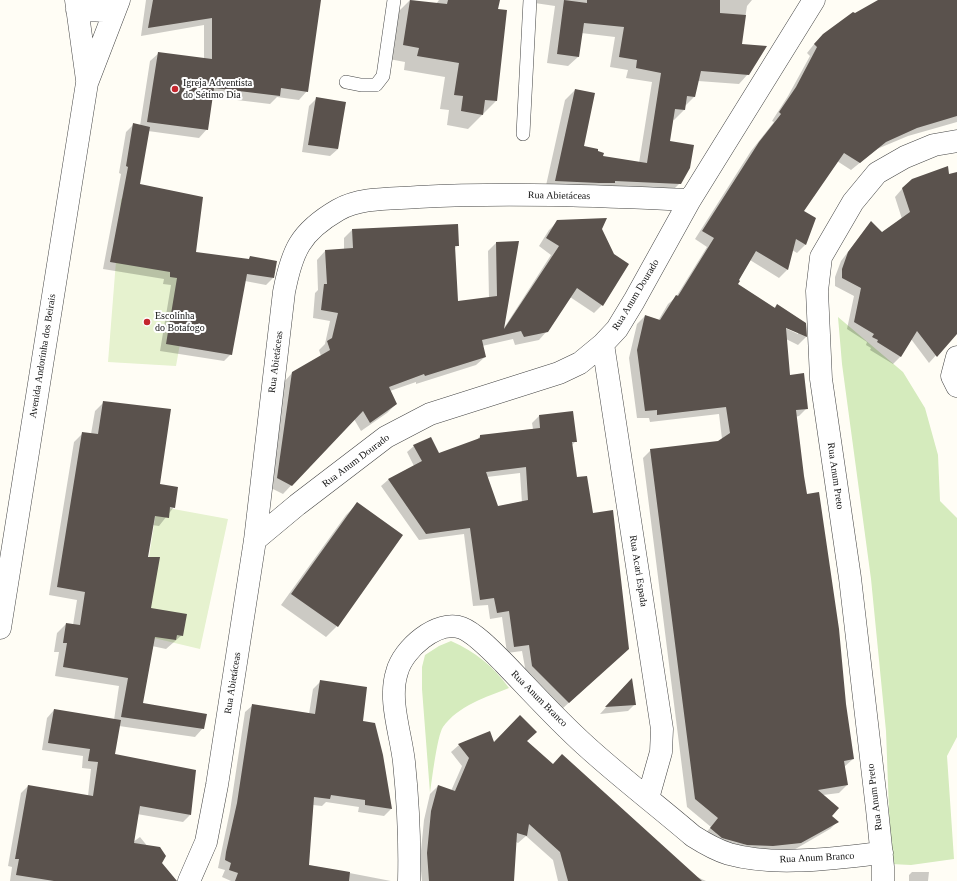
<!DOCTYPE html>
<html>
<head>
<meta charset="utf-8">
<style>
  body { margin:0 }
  canvas { display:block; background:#fffdf5 }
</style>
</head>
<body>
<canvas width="957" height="881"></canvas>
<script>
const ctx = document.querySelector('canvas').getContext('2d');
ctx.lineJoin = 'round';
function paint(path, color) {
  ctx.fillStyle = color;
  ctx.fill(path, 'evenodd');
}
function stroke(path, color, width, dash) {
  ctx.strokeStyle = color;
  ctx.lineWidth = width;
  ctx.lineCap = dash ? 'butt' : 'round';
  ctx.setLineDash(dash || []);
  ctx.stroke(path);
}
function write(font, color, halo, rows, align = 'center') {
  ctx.font = font + ' Georgia,serif';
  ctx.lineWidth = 4;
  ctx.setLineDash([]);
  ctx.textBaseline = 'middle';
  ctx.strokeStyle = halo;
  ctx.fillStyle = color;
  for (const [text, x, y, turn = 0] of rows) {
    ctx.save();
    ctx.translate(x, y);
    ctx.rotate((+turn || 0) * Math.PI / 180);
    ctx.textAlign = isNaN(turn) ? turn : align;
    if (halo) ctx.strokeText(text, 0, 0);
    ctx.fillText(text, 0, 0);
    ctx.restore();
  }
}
const green = new Path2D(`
  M838,317L903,372L925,408L938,455L940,501L957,518V737L947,756L954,859L911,865L891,864L886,731L871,579L842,364Z
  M451,641C476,652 493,666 509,688C486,697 458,706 443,727C437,736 432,780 430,793L422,689V667L425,655L439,646Z`);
const pitch = new Path2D(`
  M121,198L191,282L176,366L108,362Z
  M157,506L228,519L200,649L137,634Z`);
const shadow = new Path2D(`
  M146,0H320L307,91L299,100L277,97L270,104L212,97L207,129L199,138L148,131L139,185L195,253L248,260L250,258L273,278L266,285L245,281L231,354L224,361L160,351L171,285L163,284L164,279L103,269L121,174L119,173L126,132L133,125L140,126L150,61L159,53L204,59V25L141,36Z
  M410,0L436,4L439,0H499L497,10H506L496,101L468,129L447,125L449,110L440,109L445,77L404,70L405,62L389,59L396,14Z
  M528,0H752L747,6L741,45L748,74L739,84L698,81L694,97L684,107V110L674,120L672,119L669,142L680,183L670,193L545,190L565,100L575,90L582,147L602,157L639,163L652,82L626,78L628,70L610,67L615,37L581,33L578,57L568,66L547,63L555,6L528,2Z
  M880,0H957V122L908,136L877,149L851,170L837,161L802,211L815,219L805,245L797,253L792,250L787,270L779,278L750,260L736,285L774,308L777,305L805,323L806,337L798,345L786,339L789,376L807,408L799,416L795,417L803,476L845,704L853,759L844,767L847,785L839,793L823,795L831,816L837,822L830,829L792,851L764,854L703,836L711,827L687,807L643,458L651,450L718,442L722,439L719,414L650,422L649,418H637L629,358L637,324L645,316L658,321L668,304L676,297L707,247L695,239L751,151L774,122L772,121L788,96L810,56L807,53L815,43L854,15ZM781,326L798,332V334Z
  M317,98L345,103L338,149L330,156L302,152L309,106Z
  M957,173V332L929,363L911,339L900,357L893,364L870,350L871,348L866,345L867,342L847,329L854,296L835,286V277L841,261L871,222L882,234L902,219L895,197L902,189Z
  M558,221L600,229L602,305L594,313L570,297L547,331L539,340L515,345L513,339L482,346L485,357L476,365L416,384V382L390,391L396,404L387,413L361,431L354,419L283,494L269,487L284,382L292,373L321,356L319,350L325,344L330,321L313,318L315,293L318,290L317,260L325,251L344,250V238L352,230L457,225L458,245L454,249L457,302L489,298L488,251L496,243L504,328L551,255L539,246L549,230Z
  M104,402L174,507L159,526L152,525L147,558L149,608L182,635L166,649L152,646L142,704L203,728L195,737L119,726L114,755L190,815L183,822L137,814L133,842L140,837L161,863L165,881H10L12,867L8,866L21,793L28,786L88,796L91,769L82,768L83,756L42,750L47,718L54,710L114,720L119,686L55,676L59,652H54L57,633L66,624L73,625L77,600L49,595L74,442L83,433L91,434L95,411Z
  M539,416L576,441L572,445L576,479L592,514L621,655L562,709L526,673L522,651L507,653L502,617L490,619L488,605L473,606L464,534L419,540L381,486L388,480L414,466L407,452L414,446L439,454L476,441L480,436L533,429L532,423ZM520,473L522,503L497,507L487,477Z
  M357,504L337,626L326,637L281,605L346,515Z
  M320,682L362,722L391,809L384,816L358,812L359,807L326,802L322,806L313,805L308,865L391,881H231L222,877L225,870L218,868L230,811L245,712L253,705L309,714L313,689Z
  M625,686L635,704L628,711L600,714Z
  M526,741L553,765L695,876L706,881H558L553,860L526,836L518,843L516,842L513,881H422L420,861L424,820L430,794L438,786L451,791L462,766L451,752L459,745Z
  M912,872H929L928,881H909V875Z`);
const building = new Path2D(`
  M153,0H321L308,92L281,88L280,96L214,88L208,130L147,122L158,52L212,59V18L148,28Z
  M410,0L447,4L448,0H500L498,9L507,10L497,101L485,100L483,115L461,111L463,96L454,95L459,63L417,56L419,48L403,45Z
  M564,0L587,3V0H720V13L746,15L742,44L767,46L749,75L701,71L695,97L687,96L685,110L675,109L670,141L694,145L690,168L681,184L615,181V183H599L555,181L575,89L595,93L584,146L598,149V151L604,153L603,156L647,163L661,73L636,68L637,60L619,57L624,27L584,23L579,57L557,54Z
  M878,0H957V116L917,128L886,142L860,163L844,153L804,211L816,218L806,245L796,239L788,270L756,251L739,280L740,281L738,284L775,308L777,304L806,323L807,337L786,328L790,375L804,373L808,409L796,410L804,476L807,494L819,492L839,629L846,704L854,759L844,761L848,785L818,790L839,808L832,816L839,822L801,843L773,846L747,845L722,838L710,828L718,818L695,799L650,449L718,441L730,433L726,407L657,415V410L645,411L637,350L645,315L660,320L676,295L678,296L714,238L702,231L759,142L781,114L779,112L796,87L817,47L814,44L823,34L853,12L855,13Z
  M316,97L346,102L338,149L308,145Z
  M133,123L150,127L140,184L203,197L196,252L249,259L250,256L277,261L274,278L247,274L232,355L166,344L177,278L170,277V272L110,262L128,167L126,166Z
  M948,166L949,174L957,172V334L937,357L917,331L901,357L877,342L878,340L872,337L874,334L854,322L861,288L842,278V269L848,252L871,221L882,232L910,212L902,188L912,179Z
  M607,218L602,229L614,254L629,264L603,306L577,288L548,332L524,337L521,331L482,340L486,357L425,376L424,374L389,387L397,404L370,423L363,411L292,486L277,478L292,372L330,350L327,341L332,338L338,313L321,310L324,284H327L325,250L353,248L352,229L458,224L459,246H455L458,301L497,296L496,242L519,241L504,329L559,246L546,238L557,220Z
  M103,401L171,409L160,484L178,487L175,508L170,507L169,518L155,516L148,557H160L151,608L187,614L183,636L177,635L176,640L155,637L143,703L207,714L204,729L121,717L128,678L63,667L67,643H63L66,623L80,625L85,592L57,587L82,432L98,434Z
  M573,411L577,442H572L577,477L587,476L593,513L613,510L629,649L569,703L532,666L529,645L514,647L509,611L497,613L494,598L480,600L470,528L426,534L388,479L422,461L413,445L431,437L439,453L480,438V435L540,428L539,415ZM526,467L528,500L498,506L486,472Z
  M357,502L403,535L338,627L291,594Z
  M632,678L636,705L605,707Z
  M320,680L367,687L363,721L375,723L383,755L392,809L365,805V800L331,795L330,799L314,797L309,865L350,872L349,881H235L238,873L229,870L231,863L225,860L226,852L237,803L252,704L315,714Z
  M54,709L121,720L115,754L196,770L191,815L140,806L134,843L160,847L166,856L162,863L177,881H54L16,875L19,859H15L28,785L93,796L98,762L88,761L90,749L48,743Z
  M520,715L537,732L527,741L553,764L562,754L702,881H568L560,852L529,824L527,836L517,833L514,881H429L427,853L431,811L438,785L455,791L469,758L458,744L490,731L494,742Z`);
const lane = new Path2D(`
  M346,82L361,85H376L383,76L394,0
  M523,134L530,0`);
const street = new Path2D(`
  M76,0L87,80
  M77,10L114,11
  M603,344L662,729L661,752L648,798
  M957,357L952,376L957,386
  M255,540L297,505L386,437L430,414L559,373L580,363L603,344L617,329L634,301L690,200L814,0
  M0,628L87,83L119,0
  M189,881L206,842L217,785L255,540L284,292C292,251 300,232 338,210C361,197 391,199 418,197C508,192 600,196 690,200
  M409,881C410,842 408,801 404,762C401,734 388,700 397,672C403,649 437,619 462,628C475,633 494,653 504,663C531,691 557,720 586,746C620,777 658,806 693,836C704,843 716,850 729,854C776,867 834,858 882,853
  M883,881V867L877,809L850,578L821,379L817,291L821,257L853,202L877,173L905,157L934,145L957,141`);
const markers = [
  [175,89,4,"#c4262e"],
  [147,322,4,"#c4262e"]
];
const poiNames = [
  ["Igreja Adventista",183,83],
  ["do Sétimo Dia",183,95],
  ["Escolinha",155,316],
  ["do Botafogo",155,328]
];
const streetNames = [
  ["Rua Abietáceas",559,196,1],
  ["Rua Anum Dourado",636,295,-59],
  ["Avenida Andorinha dos Beirais",43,356,-81],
  ["Rua Abietáceas",276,362,-83],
  ["Rua Anum Dourado",356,461,-37],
  ["Rua Anum Preto",835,476,82],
  ["Rua Acari Espada",638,571,81],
  ["Rua Abietáceas",233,683,-81],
  ["Rua Anum Branco",539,699,45],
  ["Rua Anum Preto",875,797,-97],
  ["Rua Anum Branco",817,858,-3]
];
paint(green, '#d5ebbd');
paint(pitch, '#e6f2cf');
paint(shadow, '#0003');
paint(building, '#5a524d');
stroke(lane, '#444', 14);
stroke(street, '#444', 23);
stroke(lane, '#fff', 13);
stroke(street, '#fff', 22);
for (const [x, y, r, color] of markers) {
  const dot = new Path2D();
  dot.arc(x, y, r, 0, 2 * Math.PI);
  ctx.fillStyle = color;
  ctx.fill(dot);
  stroke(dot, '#fff', 1.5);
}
write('10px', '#111', '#fff', poiNames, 'left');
write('10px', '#111', '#fff', streetNames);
</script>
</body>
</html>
